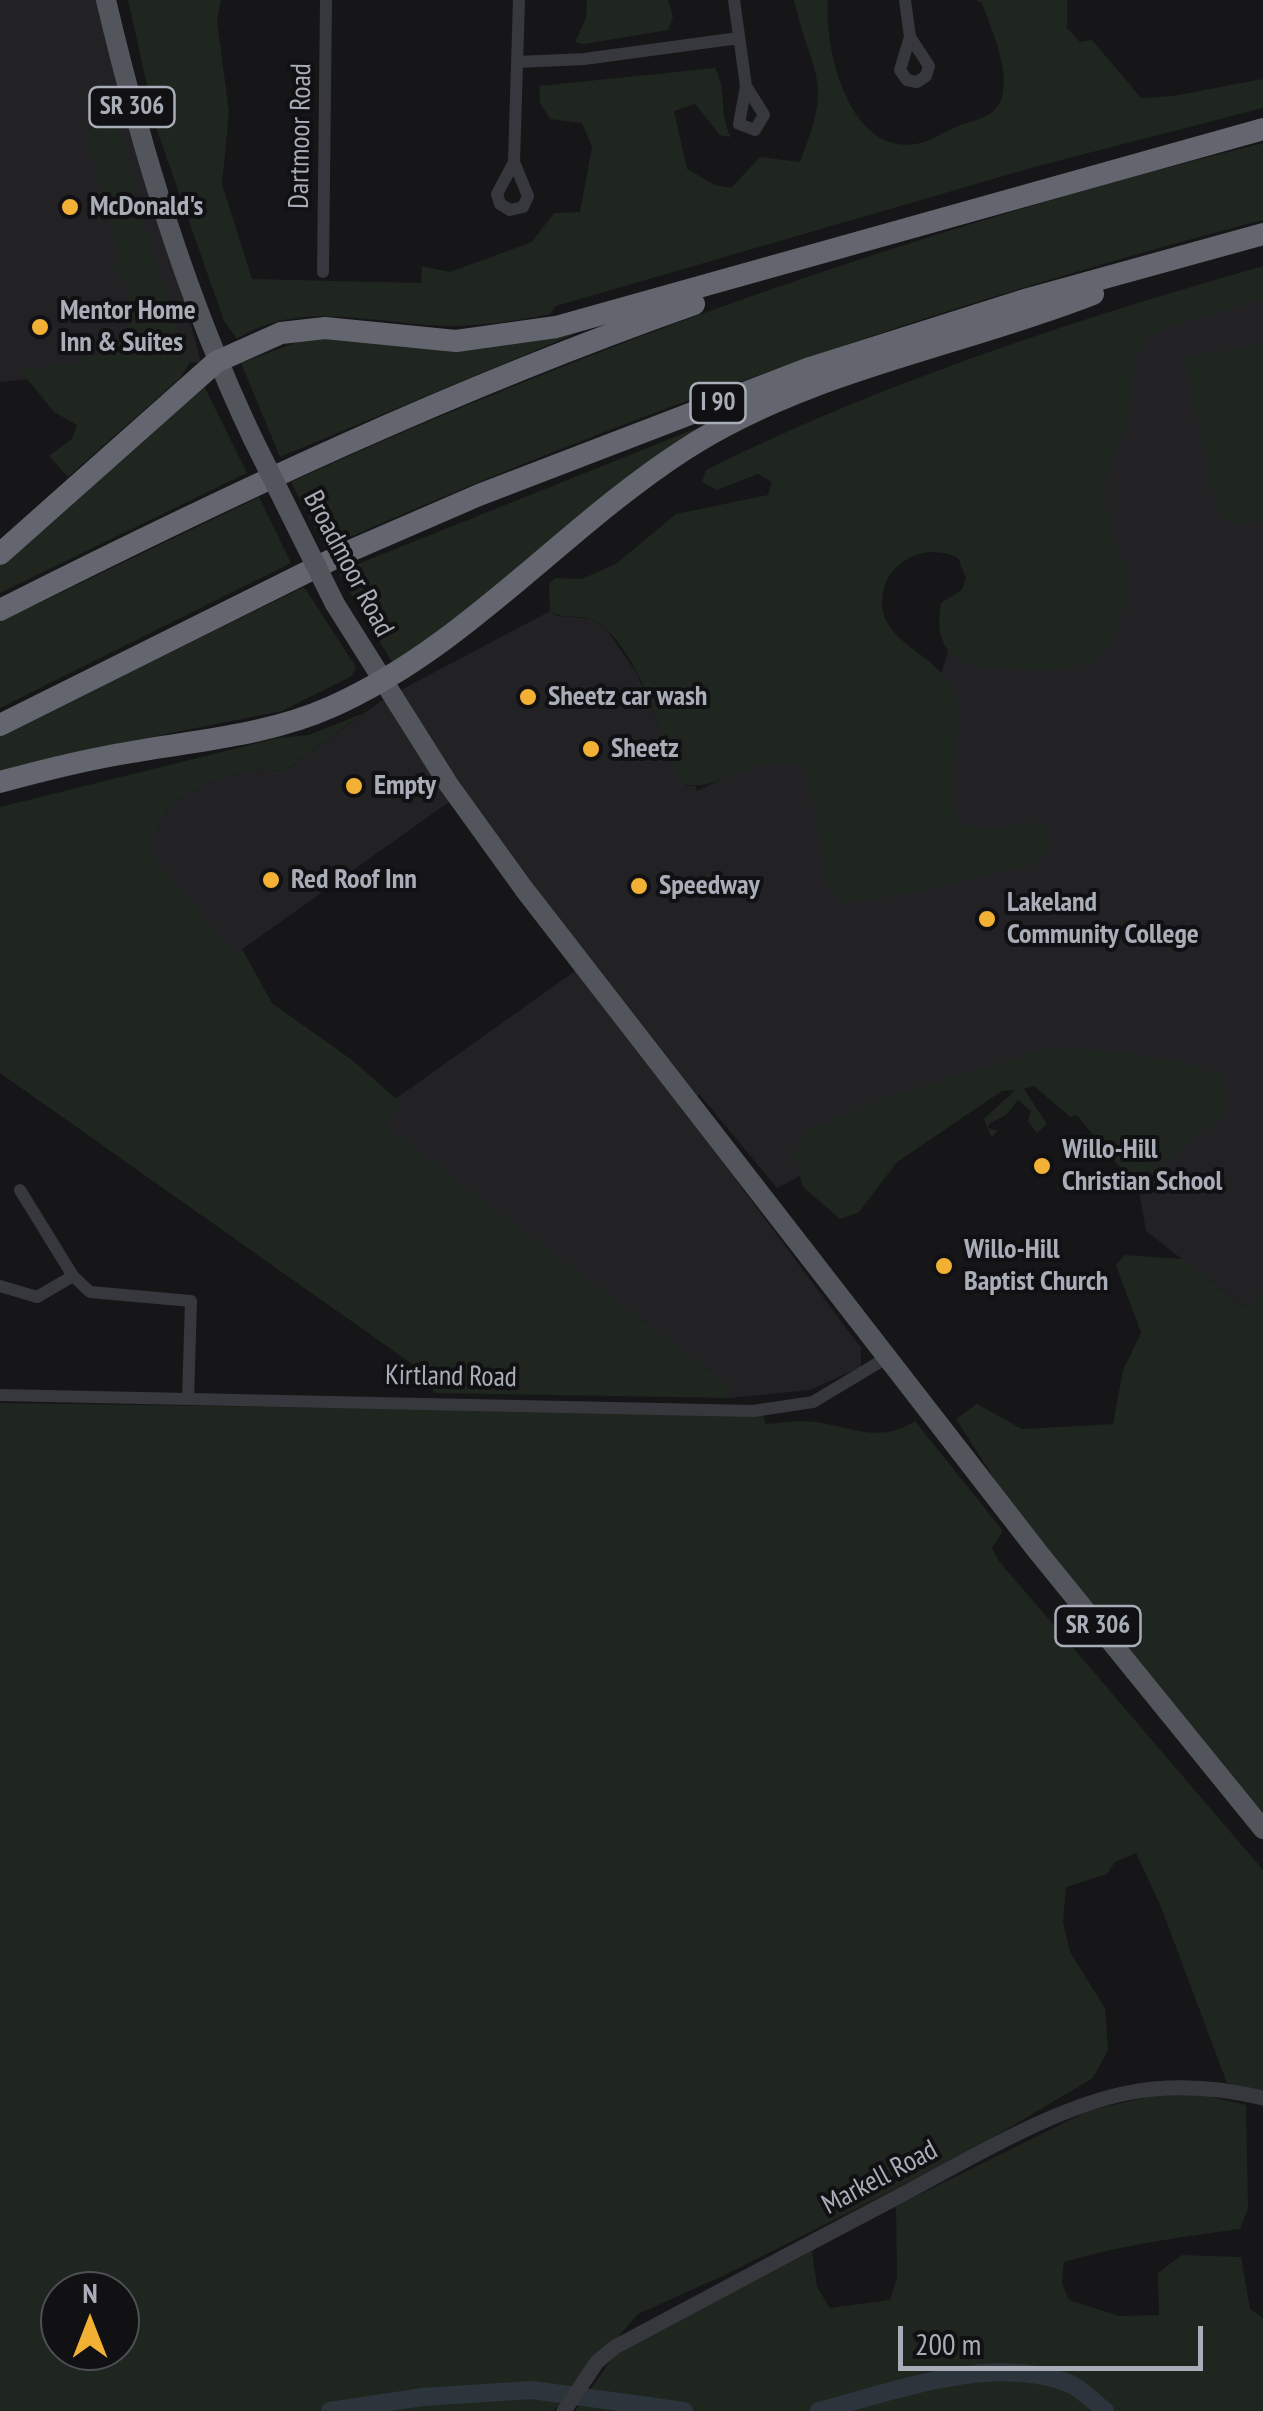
<!DOCTYPE html>
<html>
<head>
<meta charset="utf-8">
<style>
  body { margin:0 }
  #map { position:relative; width:1263px; height:2411px; overflow:hidden; background:#161618; font-family:"PT Sans Narrow",sans-serif }
  canvas { display:block }
  .north { position:absolute; left:40px; top:2271px; width:100px; height:100px; box-sizing:border-box; background:#111113; border:2px solid #4d4f55; border-radius:50%; rotate:0deg; font-size:28px; font-weight:700; line-height:40px; text-align:center; color:#a8adb8 }
  .north::after { content:''; display:block; margin:auto; width:35px; height:45px; background:#f2b134; clip-path:polygon(50% 0,100% 100%,50% 72%,0 100%) }
  .scale { position:absolute; left:898px; top:2326px; width:305px; height:45px; box-sizing:border-box; border:5px solid #a8adb8; border-top:0; padding-left:12px; font-size:30px; line-height:35px; white-space:nowrap; color:#a8adb8; -webkit-text-stroke:8px #111113; paint-order:stroke }
</style>
</head>
<body>
<div id="map">
<canvas width="1263" height="2411"></canvas>
<div class="north">N</div>
<div class="scale">200 m</div>
</div>
<script>
const ctx = document.querySelector('canvas').getContext('2d');
ctx.lineJoin = 'round';
function paint(path, color) {
  ctx.fillStyle = color;
  ctx.fill(path, 'evenodd');
}
function stroke(path, color, width, dash) {
  ctx.strokeStyle = color;
  ctx.lineWidth = width;
  ctx.lineCap = dash ? 'butt' : 'round';
  ctx.setLineDash(dash || []);
  ctx.stroke(path);
}
function write(font, color, halo, rows, align = 'center') {
  ctx.font = font + ' "PT Sans Narrow",sans-serif';
  ctx.lineWidth = 8;
  ctx.setLineDash([]);
  ctx.textBaseline = 'middle';
  ctx.strokeStyle = halo;
  ctx.fillStyle = color;
  for (const [text, x, y, turn = 0] of rows) {
    ctx.save();
    ctx.translate(x, y);
    ctx.rotate((+turn || 0) * Math.PI / 180);
    ctx.textAlign = isNaN(turn) ? turn : align;
    if (halo) ctx.strokeText(text, 0, 0);
    ctx.fillText(text, 0, 0);
    ctx.restore();
  }
}
const built = new Path2D(`
  M0,0H103L201,362L0,382Z
  M1263,298V1323L1146,1231L1139,1191L1030,1057L777,1188L699,1094L684,1110L861,1348V1367L810,1390L731,1398L729,1386L384,1126L400,1104L395,1099L575,971L449,802L234,955L146,848L168,806L208,782L253,769L284,771L384,699L550,611L558,616L592,619L606,629L636,672L687,786H696L697,791L941,675L995,485L1112,335Z`);
const green = new Path2D(`
  M128,0H221L217,21L229,112L222,184L252,279L421,283L422,266L450,272L532,242L554,213L580,212L592,147L582,123L550,119L540,103L539,86L715,68C728,93 718,112 731,137L720,135L695,104L674,111L687,169L715,185L731,188L760,157L800,162C834,78 813,80 794,0H828C824,50 849,155 916,144C930,142 945,131 958,126C978,119 999,117 1003,92C1007,62 992,31 982,3L975,0H1067V28L1080,42L1092,40L1141,98L1173,96L1263,79V108L1038,166L556,306L550,314C516,321 483,326 449,326C375,325 302,298 237,339L224,321L157,130Z
  M587,0H668L673,17L668,30L584,44L575,42L586,18Z
  M107,121L121,129L138,206L189,364L180,378L68,477L49,456L72,439L77,425L54,412L18,368L50,370L51,363L79,364L80,359L108,354V348L127,349L130,291L113,268L119,258L87,137L80,135Z
  M1263,143V220C941,304 629,413 325,548L291,482C603,339 930,226 1263,143Z
  M1263,266V299C1233,309 1171,321 1148,339C1129,355 1133,389 1130,411C1127,439 1105,462 1105,490C1104,523 1120,546 1127,577C1130,589 1124,602 1121,614C1107,667 1079,671 1030,670C981,668 929,670 941,603L962,590L966,578L958,558C945,551 928,550 914,556C899,562 888,573 884,588C869,644 943,651 956,697C962,722 944,814 963,824C985,837 1022,819 1047,823L1049,847L1040,861L1028,866L881,899L845,902L828,886L809,779C782,730 718,801 679,782C663,737 638,646 595,621C580,613 565,621 550,611L549,584L555,578L582,579L616,564L676,514L768,495L772,482L758,474L717,490L702,482L706,470C883,382 1074,320 1263,266Z
  M577,333L280,457L241,363L308,338Z
  M1263,343V520L1237,526L1218,514L1184,358Z
  M204,386L247,473L0,593V563Z
  M727,416L477,607L392,662L338,572Z
  M259,497L291,563L0,708V622Z
  M304,587L356,667L352,676L282,711L151,737L0,775V736Z
  M364,713L284,771L253,769L208,782L168,806L146,848L234,954L242,949L272,1003L352,1060L401,1103L385,1126L729,1386L731,1398L434,1393L429,1376L0,1073V807L278,738L309,735Z
  M1049,1048C1108,1049 1167,1055 1223,1076L1227,1112L1141,1180L1122,1170L1077,1115L1070,1117L1034,1086L1024,1089L1047,1124L1037,1133L1028,1121L1031,1111L1018,1100L1007,1114L989,1124L988,1128L998,1131L991,1137L984,1119L1015,1090L1002,1091L897,1162L859,1212L840,1219L803,1187L794,1155L804,1132L879,1100Z
  M1125,1255L1182,1259L1246,1310L1263,1290V1816L1019,1517L956,1419L977,1404L1022,1429L1113,1424L1123,1370L1141,1333L1116,1265Z
  M0,1403L762,1414L766,1424C782,1423 798,1419 815,1422C852,1427 880,1444 915,1421L1003,1531L992,1548L998,1560L1263,1870V2090L1227,2083L1161,1907L1136,1853L1115,1862L1107,1874L1066,1887L1063,1922L1070,1952L1105,2008L1108,2050L1093,2078L970,2151L725,2275L638,2314L554,2411H0ZM60,2291H120V2351H60Z
  M1159,2094H1198L1246,2105L1248,2208L1240,2229C1180,2237 1122,2245 1064,2262L1062,2283L1069,2300L1119,2316L1159,2315L1158,2273L1182,2255L1241,2257L1250,2309L1263,2318V2411H575L616,2353L812,2251L817,2287L830,2308L890,2300L897,2278L896,2206L1088,2111Z`);
const river = new Path2D(`
  M330,2411L423,2397L532,2390L684,2411
  M819,2411C895,2391 991,2354 1068,2383C1081,2388 1094,2402 1105,2411`);
const minor = new Path2D(`
  M734,0L746,86
  M905,0L910,37
  M910,37L929,66L926,76L917,82L907,80L900,70Z
  M517,62L584,59L739,38
  M746,86L764,115L755,130L739,124Z
  M514,162L519,0
  M514,162L528,196L523,207L510,210L500,204L497,194Z
  M323,272L326,0
  M20,1190L73,1276L90,1292L191,1301L188,1399
  M0,1286L37,1297L73,1276
  M0,1395L753,1411L813,1402L888,1357`);
const tertiary = new Path2D(`
  M564,2411L597,2362L615,2347C712,2295 808,2244 905,2193C971,2158 1053,2108 1127,2093C1173,2084 1218,2087 1263,2098`);
const primary = new Path2D(`
  M106,0C142,152 186,298 253,439
  M335,604L449,785L524,889L1038,1552L1263,1829`);
const motorway = new Path2D(`
  M0,554L216,362L281,333L325,328L456,341L556,327L1263,129
  M0,610C226,496 455,388 694,304
  M0,725L343,554L479,495L807,369L1028,299L1263,234
  M0,782C44,770 88,759 132,752C199,740 268,735 331,707C466,647 562,529 684,450C807,370 958,347 1093,294`);
const primaryBridge = new Path2D(`
  M253,439L335,604`);
const markers = [
  [70,207,10,"#f2b134"],
  [40,327,10,"#f2b134"],
  [528,697,10,"#f2b134"],
  [591,749,10,"#f2b134"],
  [354,786,10,"#f2b134"],
  [271,880,10,"#f2b134"],
  [639,886,10,"#f2b134"],
  [987,919,10,"#f2b134"],
  [1042,1166,10,"#f2b134"],
  [944,1266,10,"#f2b134"]
];
const shields = [
  [132,107,85],
  [718,403,55],
  [1098,1626,85]
];
const shieldNames = [
  ["SR 306",132,107],
  ["I 90",718,403],
  ["SR 306",1098,1626]
];
const streetNames = [
  ["Dartmoor Road",301,136,-89],
  ["Broadmoor Road",348,564,62],
  ["Kirtland Road",451,1377,1],
  ["Markell Road",880,2178,-28]
];
const poiNames = [
  ["McDonald's",90,207],
  ["Mentor Home",60,311],
  ["Inn & Suites",60,343],
  ["Sheetz car wash",548,697],
  ["Sheetz",611,749],
  ["Empty",374,786],
  ["Red Roof Inn",291,880],
  ["Speedway",659,886],
  ["Lakeland",1007,903],
  ["Community College",1007,935],
  ["Willo-Hill",1062,1150],
  ["Christian School",1062,1182],
  ["Willo-Hill",964,1250],
  ["Baptist Church",964,1282]
];
paint(built, '#222225');
paint(green, '#1e261f');
stroke(river, '#2c353c', 18);
stroke(minor, '#37383d', 12);
stroke(tertiary, '#37383d', 15);
stroke(primary, '#53555c', 20);
stroke(motorway, '#63666e', 22);
stroke(primaryBridge, '#53555c', 20);
for (const [x, y, r, color] of markers) {
  const dot = new Path2D();
  dot.arc(x, y, r, 0, 2 * Math.PI);
  ctx.fillStyle = color;
  ctx.fill(dot);
  stroke(dot, '#111113', 4);
}
for (const [x, y, w] of shields) {
  const box = new Path2D();
  box.roundRect(x - w / 2, y - 20, w, 40, 8);
  ctx.fillStyle = '#111113';
  ctx.fill(box);
  stroke(box, '#a8adb8', 2.5);
}
write('bold 25px', '#a8adb8', null, shieldNames);
write('28px', '#a8adb8', '#111113', streetNames);
write('bold 28px', '#a8adb8', '#111113', poiNames, 'left');
</script>
</body>
</html>
